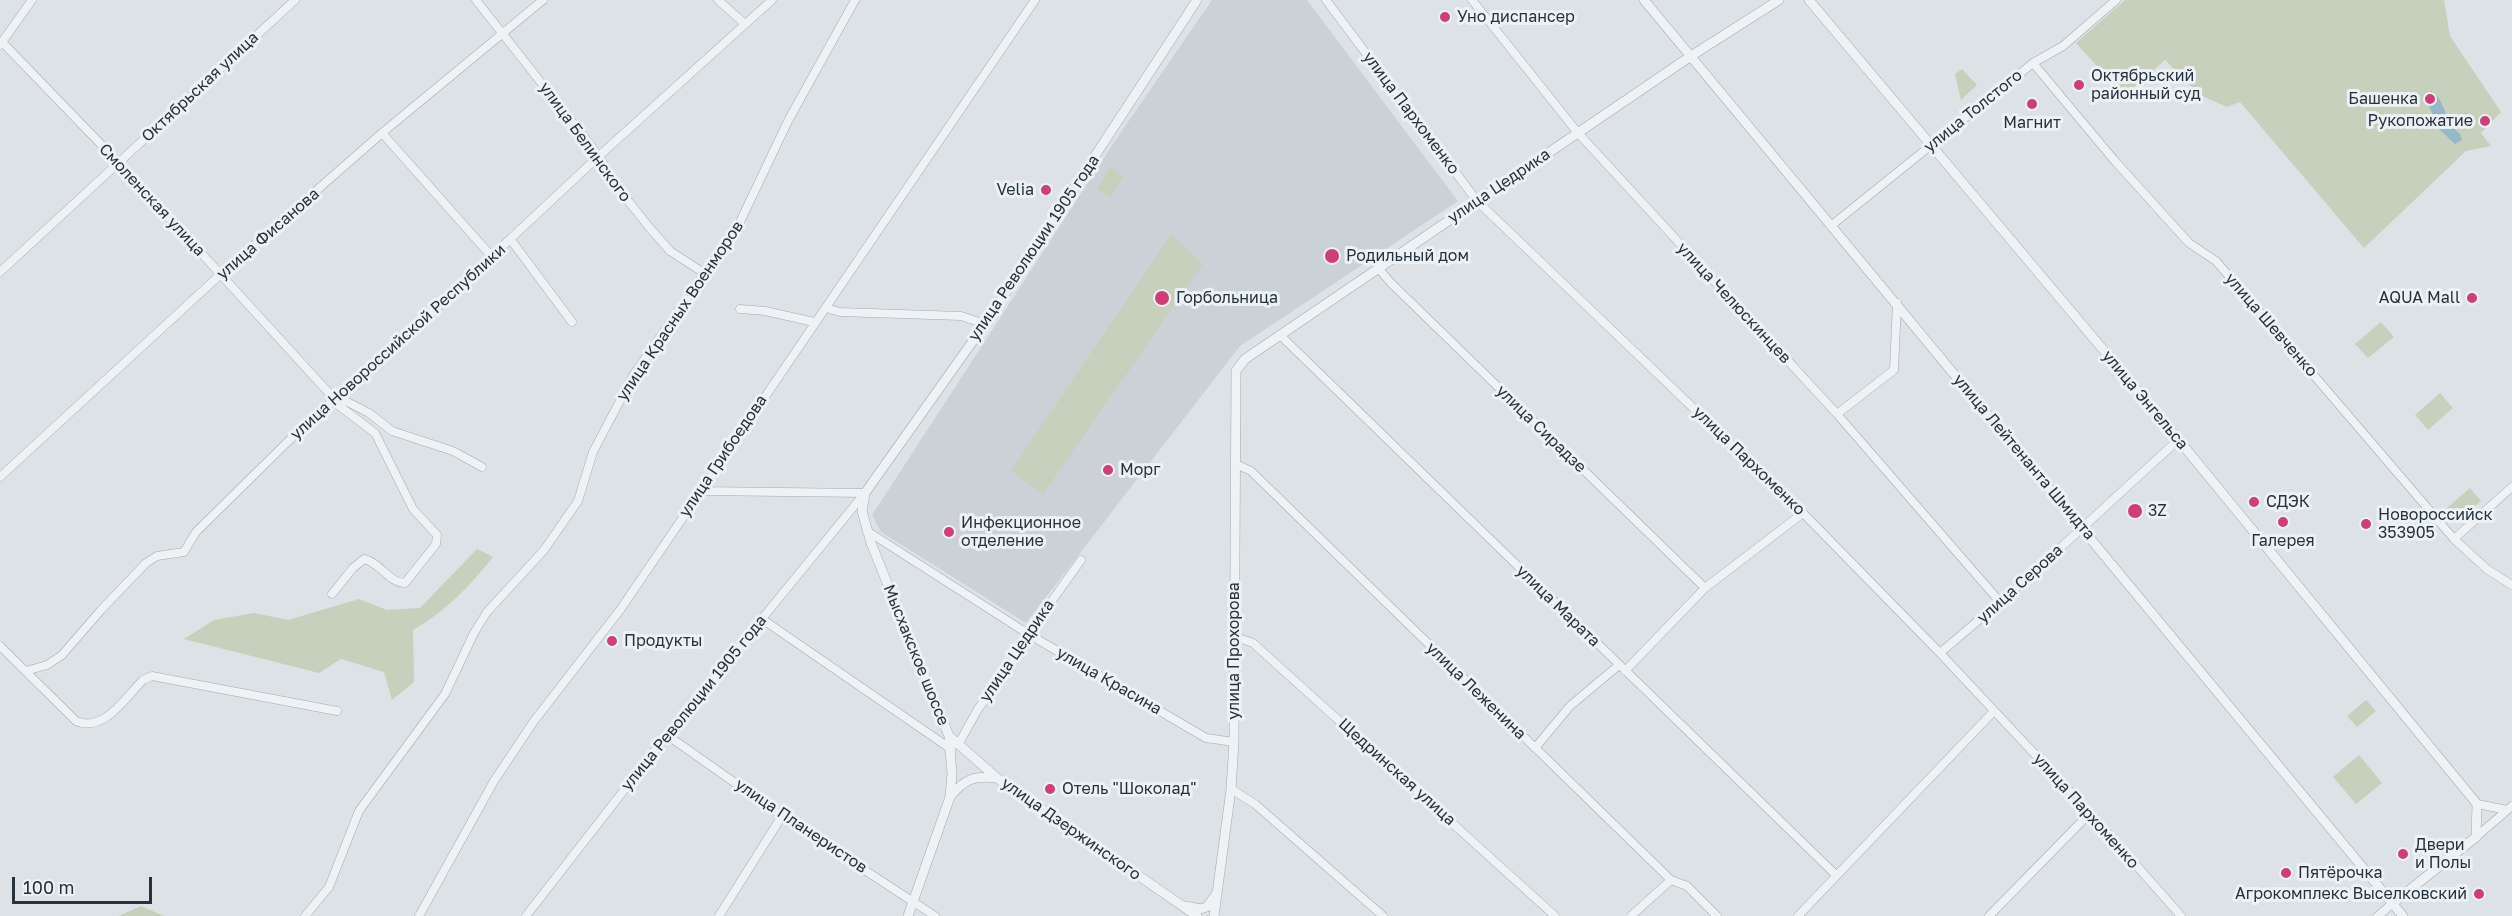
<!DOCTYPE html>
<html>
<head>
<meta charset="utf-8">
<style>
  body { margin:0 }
  #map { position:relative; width:2512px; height:916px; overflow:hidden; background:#dce2e6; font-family:"Golos Text",sans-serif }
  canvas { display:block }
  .scale { position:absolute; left:12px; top:877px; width:140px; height:27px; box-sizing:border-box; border:3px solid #26333c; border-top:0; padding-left:8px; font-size:18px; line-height:21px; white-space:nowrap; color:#26333c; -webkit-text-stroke:4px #ebf1f4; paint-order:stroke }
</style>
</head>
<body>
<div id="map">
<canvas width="2512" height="916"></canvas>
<div class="scale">100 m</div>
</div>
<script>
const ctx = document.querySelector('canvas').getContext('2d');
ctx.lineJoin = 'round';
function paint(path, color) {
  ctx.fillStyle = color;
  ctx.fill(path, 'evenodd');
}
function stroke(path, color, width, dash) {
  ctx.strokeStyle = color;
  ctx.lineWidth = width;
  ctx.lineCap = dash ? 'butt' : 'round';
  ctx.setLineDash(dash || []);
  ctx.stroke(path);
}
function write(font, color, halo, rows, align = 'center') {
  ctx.font = font + ' "Golos Text",sans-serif';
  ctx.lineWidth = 6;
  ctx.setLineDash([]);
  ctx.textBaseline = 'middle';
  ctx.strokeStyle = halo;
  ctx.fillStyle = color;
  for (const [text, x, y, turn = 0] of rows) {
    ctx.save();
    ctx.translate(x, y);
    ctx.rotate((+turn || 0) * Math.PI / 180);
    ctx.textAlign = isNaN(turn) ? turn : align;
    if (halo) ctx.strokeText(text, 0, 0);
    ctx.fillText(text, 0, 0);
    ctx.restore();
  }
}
const built = new Path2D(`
  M1212,0H1307L1458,201L1240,346L1026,623L881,532L872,515L1117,138Z`);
const green = new Path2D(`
  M2125,0H2444L2450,36L2501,112L2481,133L2491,146L2466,151L2364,248L2240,102L2227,107L2200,95L2165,60L2124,96L2076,43Z
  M1962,69L1977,85L1961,100L1955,74Z
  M1110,167L1124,176L1111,197L1097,189Z
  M1171,234L1203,264L1043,494L1011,471Z
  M2381,322L2394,337L2368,358L2355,344Z
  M2440,393L2453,408L2428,430L2415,415Z
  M2470,488L2481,501L2458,520L2447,508Z
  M477,549L493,557C468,588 447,610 413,630L414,682L392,700L384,672L341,659L319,673L184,639L214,620L254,613L288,620L359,599L387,610L420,608Z
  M2366,700L2376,711L2357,727L2347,716Z
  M2359,755L2382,783L2356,804L2333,777Z
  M141,906L164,916H119Z`);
const water = new Path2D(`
  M2431,91C2443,98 2444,113 2451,125C2455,131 2461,132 2462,140L2455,144L2440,130L2425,98Z`);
const minor = new Path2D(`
  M476,0L599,156L617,187L649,227L670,251L704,273
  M718,0L745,24
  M1326,0L1477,201L1803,513L1940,653L2090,813L2181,916
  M1472,0L1578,133L1837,414L2000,602
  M3,43L119,163L328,392L369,413L392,431L453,451L482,467
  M0,45L32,0
  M2033,63L2114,160L2189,243L2216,261L2454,539L2488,570L2512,585
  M382,133L493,258
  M1832,225L2033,63L2063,46L2116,0
  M511,240L572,322
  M1379,269L1391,283L1705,588
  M0,272L295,0
  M826,308L840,312L961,316L985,324
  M740,309L765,311L814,322
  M1281,336L1836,875
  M1837,414L1894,370L1897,303
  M1236,464L1251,471L1671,880L1687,886L1717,916
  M0,477L221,274L382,133L543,0
  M699,491L865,493
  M867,531L1030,635L1206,738L1234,742
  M2454,539L2512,487
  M332,594L353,568L364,559C381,563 389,583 405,583L436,544L437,535L413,509L375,433L334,402
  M762,619L951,749
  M1233,636L1253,643L1555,916
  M0,646L76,721C104,733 125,698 143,680L152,676L337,711
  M1940,653L2020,585L2178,440
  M26,671L47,665L62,655L101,610L146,563L157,556L184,552L196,532L322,408L339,399L599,156L772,0
  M1625,671L1705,588L1803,513
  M667,735L782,816L935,916
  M958,745L978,709L1026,644L1034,626L1081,560
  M1535,748L1570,706L1619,665
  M1231,789L1255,804L1383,916
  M2477,804L2507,810
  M2476,837L2512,806
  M305,916L329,887L359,811L445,694L474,633L487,612L544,550L578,501L593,452L634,374L739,224L788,121L855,0
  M419,916L494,781L534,721L620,610L1035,0
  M526,916L667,735L864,494
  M719,916L782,816
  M1631,916L1671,880
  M1798,916L1994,711
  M1989,916L2090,813
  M2378,916L2393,903`);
const tertiary = new Path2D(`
  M1644,0L2403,916
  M1809,0L2159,416L2477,804L2476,837L2393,903
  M949,736L997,778L1197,916
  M950,797C964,779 975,775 997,778
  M1186,906L1200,909L1207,907L1216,894
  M908,916L950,797L952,774L949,736L871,543L862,511L865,493L985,324L1197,0
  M1214,916L1231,789L1234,742L1236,371L1245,359L1691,56L1779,0`);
const markers = [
  [1445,17,6,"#cd3f75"],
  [2079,85,6,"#cd3f75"],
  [2430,99,6,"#cd3f75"],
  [2032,104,6,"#cd3f75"],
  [2485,121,6,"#cd3f75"],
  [1046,190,6,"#cd3f75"],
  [1332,256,8,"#cd3f75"],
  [1162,298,8,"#cd3f75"],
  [2472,298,6,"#cd3f75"],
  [1108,470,6,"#cd3f75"],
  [2254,502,6,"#cd3f75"],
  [2135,511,8,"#cd3f75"],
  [2283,522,6,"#cd3f75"],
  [2366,524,6,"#cd3f75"],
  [949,532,6,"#cd3f75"],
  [612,641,6,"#cd3f75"],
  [1050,789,6,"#cd3f75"],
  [2403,854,6,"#cd3f75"],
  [2286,873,6,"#cd3f75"],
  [2479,894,6,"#cd3f75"]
];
const poiNames = [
  ["Уно диспансер",1457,17],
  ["Октябрьский",2091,76],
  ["районный суд",2091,94],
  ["Башенка",2418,99,"right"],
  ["Рукопожатие",2473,121,"right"],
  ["Магнит",2032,123,"center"],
  ["Velia",1034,190,"right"],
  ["Родильный дом",1346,256],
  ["Горбольница",1176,298],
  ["AQUA Mall",2460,298,"right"],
  ["Морг",1120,470],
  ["СДЭК",2266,502],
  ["3Z",2148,511],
  ["Новороссийск",2378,515],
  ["353905",2378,533],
  ["Инфекционное",961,523],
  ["отделение",961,541],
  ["Галерея",2283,541,"center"],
  ["Продукты",624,641],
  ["Отель \"Шоколад\"",1062,789],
  ["Двери",2415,845],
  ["и Полы",2415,863],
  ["Пятёрочка",2298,873],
  ["Агрокомплекс Выселковский",2467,894,"right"]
];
const streetNames = [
  ["Октябрьская улица",200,87,-43],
  ["улица Толстого",1973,111,-39],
  ["улица Пархоменко",1411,113,53],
  ["улица Белинского",585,142,54],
  ["улица Цедрика",1499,186,-34],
  ["Смоленская улица",152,200,47],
  ["улица Фисанова",268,234,-41],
  ["улица Революции 1905 года",1034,248,-56],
  ["улица Челюскинцев",1734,303,47],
  ["улица Красных Военморов",680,311,-56],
  ["улица Шевченко",2271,325,49],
  ["улица Новороссийской Республики",398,342,-42],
  ["улица Энгельса",2145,400,50],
  ["улица Сирадзе",1541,429,44],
  ["улица Грибоедова",723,456,-56],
  ["улица Лейтенанта Шмидта",2024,457,50],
  ["улица Пархоменко",1749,461,44],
  ["улица Серова",2020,584,-42],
  ["улица Марата",1558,606,44],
  ["улица Цедрика",1017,651,-56],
  ["улица Прохорова",1234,651,-90],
  ["Мысхакское шоссе",916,655,68],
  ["улица Красина",1109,681,30],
  ["улица Леженина",1476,691,44],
  ["улица Революции 1905 года",694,703,-51],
  ["Щедринская улица",1397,772,42],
  ["улица Пархоменко",2086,811,48],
  ["улица Планеристов",801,826,34],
  ["улица Дзержинского",1071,829,35]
];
paint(built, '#cad2d8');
paint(green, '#c6d0bd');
paint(water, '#96b9c7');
stroke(minor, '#a2aab0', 9);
stroke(tertiary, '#a2aab0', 10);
stroke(minor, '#eff2f5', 8);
stroke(tertiary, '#eff2f5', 9);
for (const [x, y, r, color] of markers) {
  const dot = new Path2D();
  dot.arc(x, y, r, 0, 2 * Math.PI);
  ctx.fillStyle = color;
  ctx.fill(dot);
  stroke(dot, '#ebf1f4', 2);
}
write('16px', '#26333c', '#ebf1f4', poiNames, 'left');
write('16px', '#26333c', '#ebf1f4', streetNames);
</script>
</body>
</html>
